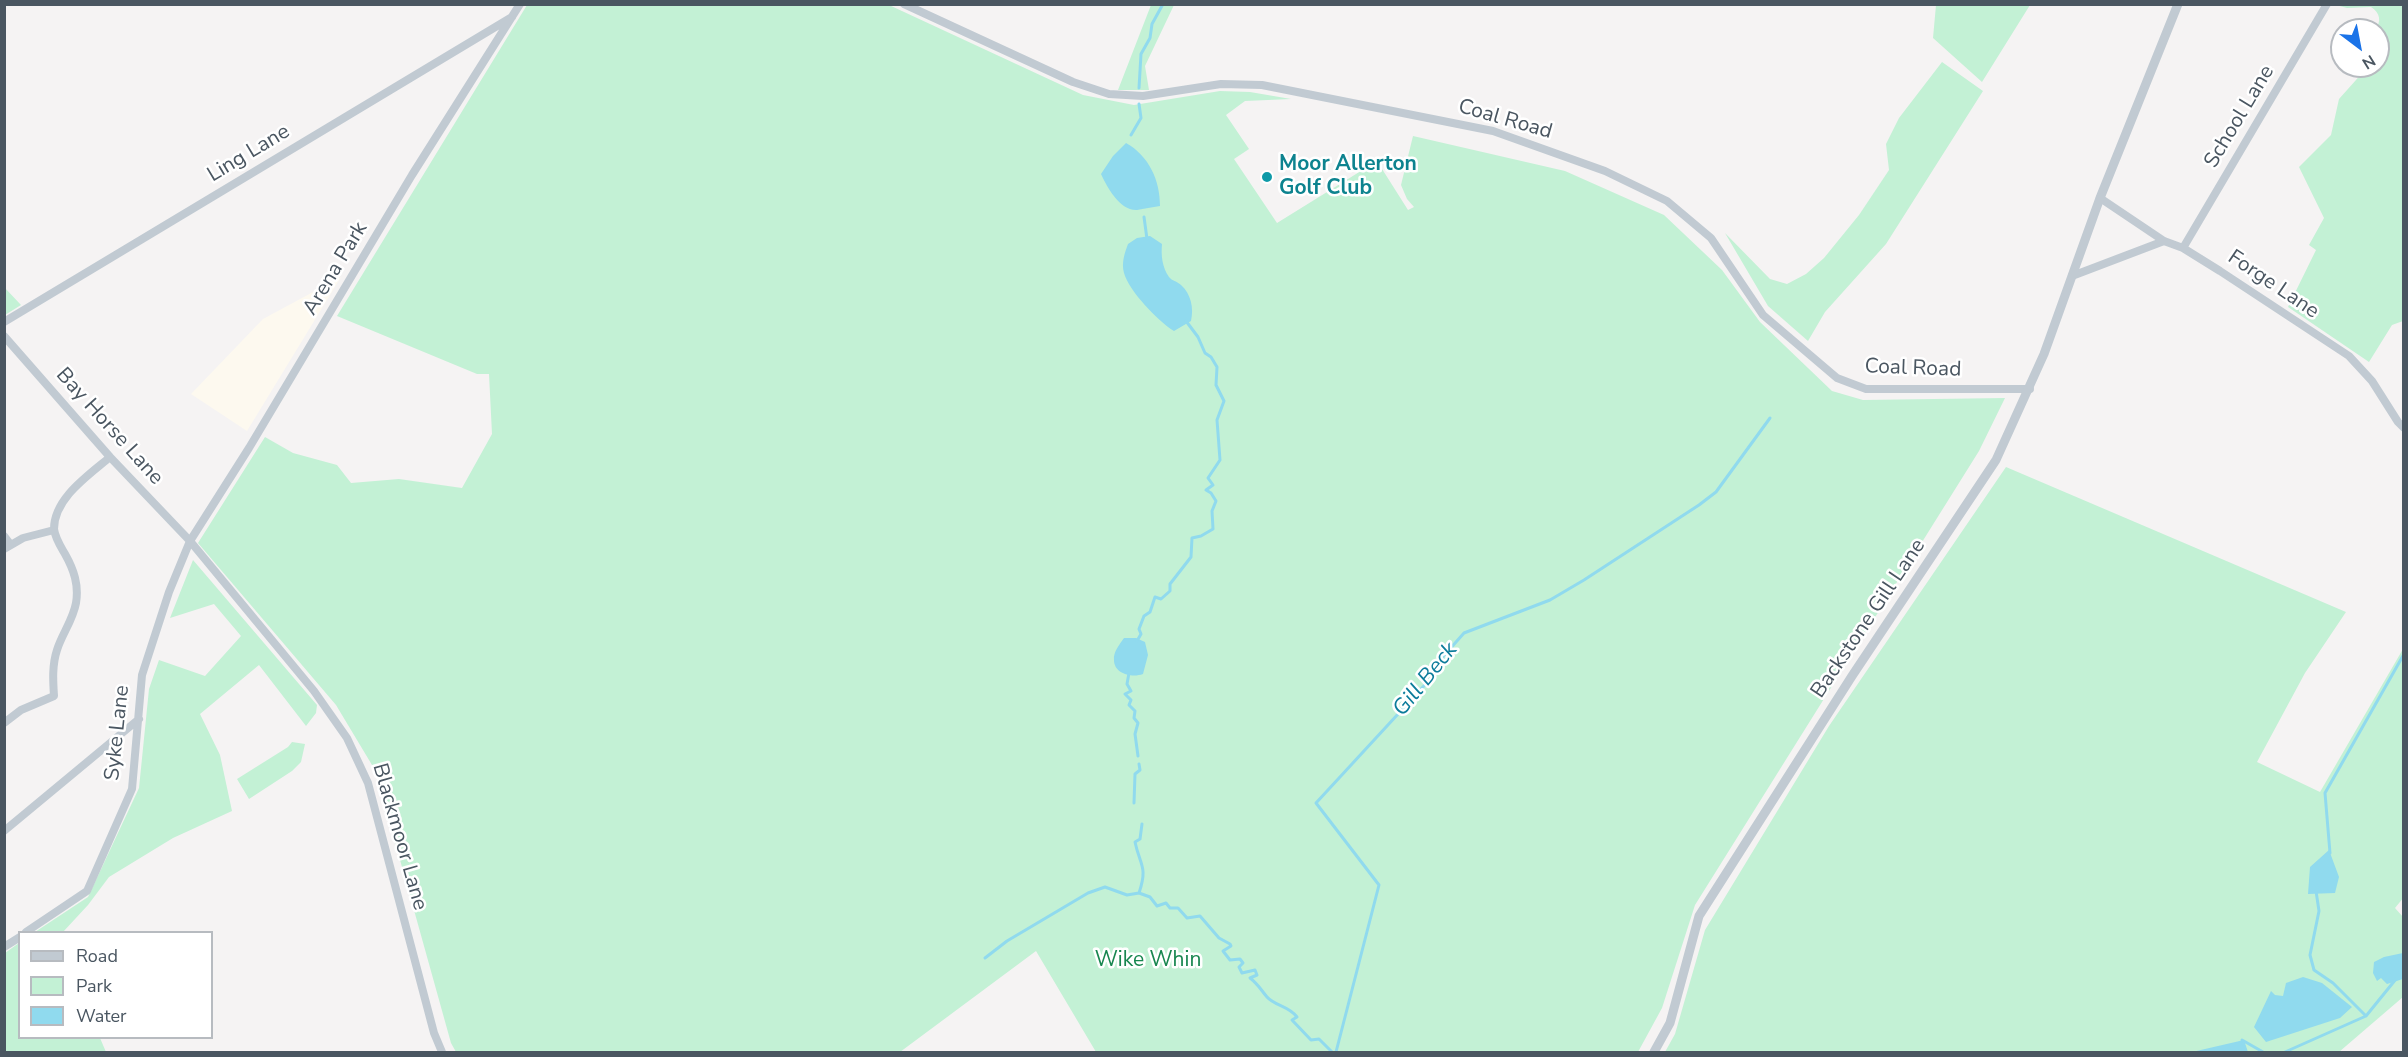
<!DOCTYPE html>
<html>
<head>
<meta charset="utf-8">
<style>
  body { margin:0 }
  #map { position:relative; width:2408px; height:1057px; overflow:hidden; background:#f5f3f3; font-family:"Nunito Sans",sans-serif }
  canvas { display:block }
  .frame { position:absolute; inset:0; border:6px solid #4a5661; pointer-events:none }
  .legend { position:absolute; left:18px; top:931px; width:195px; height:108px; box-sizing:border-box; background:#fff; border:2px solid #b7bbc0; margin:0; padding:8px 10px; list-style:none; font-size:18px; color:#4a5661 }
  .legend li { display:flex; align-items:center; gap:12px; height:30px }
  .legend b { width:30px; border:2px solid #b7bbc0 }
  .north { position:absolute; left:2330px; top:18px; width:60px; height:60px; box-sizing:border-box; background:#fff; border:2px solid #b7bbc0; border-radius:50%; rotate:148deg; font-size:16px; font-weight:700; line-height:24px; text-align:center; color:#4a5661 }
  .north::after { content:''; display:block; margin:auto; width:21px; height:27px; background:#1a73e8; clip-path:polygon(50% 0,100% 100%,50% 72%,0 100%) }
</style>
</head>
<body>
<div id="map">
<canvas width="2408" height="1057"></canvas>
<div class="frame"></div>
<ul class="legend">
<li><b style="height:8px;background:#c1cad2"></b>Road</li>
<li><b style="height:16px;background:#c3f1d5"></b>Park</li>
<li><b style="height:16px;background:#90daee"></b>Water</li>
</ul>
<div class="north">N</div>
</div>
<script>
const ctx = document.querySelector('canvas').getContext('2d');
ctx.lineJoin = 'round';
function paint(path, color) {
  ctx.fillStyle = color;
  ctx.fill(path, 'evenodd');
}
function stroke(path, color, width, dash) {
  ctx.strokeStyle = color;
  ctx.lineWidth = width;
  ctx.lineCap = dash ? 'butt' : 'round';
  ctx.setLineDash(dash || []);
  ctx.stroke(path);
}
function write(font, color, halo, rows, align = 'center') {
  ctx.font = font + ' "Nunito Sans",sans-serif';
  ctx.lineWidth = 5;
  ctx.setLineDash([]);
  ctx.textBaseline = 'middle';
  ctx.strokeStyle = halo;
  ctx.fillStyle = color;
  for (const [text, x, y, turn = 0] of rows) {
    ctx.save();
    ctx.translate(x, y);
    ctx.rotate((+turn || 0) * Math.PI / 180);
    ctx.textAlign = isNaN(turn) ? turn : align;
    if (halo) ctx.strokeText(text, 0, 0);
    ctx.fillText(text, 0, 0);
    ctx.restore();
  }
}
const commercial = new Path2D(`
  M341,277L247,431L191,394L263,319Z`);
const green = new Path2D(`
  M527,5H889L1083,95L1134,105L1220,91L1250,92L1291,99L1245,101L1226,115L1249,149L1234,159L1277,223L1377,161L1408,210L1414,207L1407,199L1401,185L1413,136L1565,171L1664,215L1722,270L1760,322L1832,391L1863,400L2005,398L1979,451L1695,905L1662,1008L1638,1052H1096L1036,951L900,1052H456L451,1043L375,770L336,705L198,543L265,437L293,453L337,465L351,483L399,479L462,488L492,434L489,374H477L337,316Z
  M1151,5H1174L1145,66L1149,90H1118Z
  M1936,5V4L2030,5L1982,82L1933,38Z
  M2336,5H2403V321L2392,325L2369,362L2288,307L2316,250L2309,245L2324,218L2299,167L2331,135L2339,99L2364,71L2366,66H2378V30H2375C2382,21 2380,13 2371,7L2347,8Z
  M1942,62L1983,91L1886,244L1825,312L1808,341L1768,306L1725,233L1770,279L1787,284L1806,274L1824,258L1859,215L1889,170L1886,144L1899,118Z
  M5,288L21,305L5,315Z
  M2006,467L2346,612L2305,673L2257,762L2320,792L2403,649L2404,897L2395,908L2403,917V997L2339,1052H1665L1675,1034L1705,930L1829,726Z
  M193,560L317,705L316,713L306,726L259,665L200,714L220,755L232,811L173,838L109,877L88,905L63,932H35L88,897L139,788L149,689L159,660L205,676L241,636L214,604L170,618Z
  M292,742L305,744L301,762L292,771L249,799L237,779L288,747Z
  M19,943L20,1038H100L106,1052H5V953Z`);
const water = new Path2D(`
  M1126,143C1149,156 1160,180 1160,206C1152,207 1144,209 1137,210C1120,211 1107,187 1101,174L1113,156Z
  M1150,236L1162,244C1161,255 1162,267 1169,277C1172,281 1177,281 1181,285C1191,294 1194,308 1191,321L1174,331C1158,321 1129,291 1124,273C1121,263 1125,252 1128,244L1137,238Z
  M1124,638H1136L1145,642L1148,655L1143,674C1132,678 1114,674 1114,660C1113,652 1120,644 1124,638Z
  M2329,850L2339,877L2335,893L2308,894L2310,867Z
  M2403,953V979L2387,984L2381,978L2377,981L2373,973L2374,962L2384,957Z
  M2303,977L2322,983L2352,1007L2340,1018L2266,1042L2254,1027L2271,991L2275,995L2283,996L2286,983Z
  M2244,1040L2248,1052H2192Z`);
const stream = new Path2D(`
  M1139,88L1141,54L1150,38L1152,24L1163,4
  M1131,135L1141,118L1139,104
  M1144,217L1147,239
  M1137,641L1141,634L1139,629L1144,616L1150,612L1155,597L1161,599L1170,591V584L1191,557L1192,538L1201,536L1213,529L1212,511L1216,501L1211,493L1206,490L1213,485L1208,478L1220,460L1217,420L1224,401L1216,385L1217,367L1211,357L1205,353L1198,337L1186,321
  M1129,673L1127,684L1131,691L1125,694L1131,700L1129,705L1135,711L1134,718L1138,723L1135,734L1138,756
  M1134,803L1135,774L1140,770L1139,764
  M1142,824L1140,839L1135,842C1140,866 1148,866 1139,893L1150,897L1157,906L1166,903L1170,908H1178L1187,918L1200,916L1219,938L1230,944L1231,946L1223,951L1230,960L1240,959L1243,963L1239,967L1242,973L1255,970L1257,975L1250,978C1258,984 1261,990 1267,997C1275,1006 1289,1006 1297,1017L1292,1020L1311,1040L1319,1039L1332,1052
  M2330,853L2325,793L2404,654
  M2316,891L2319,911L2310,955L2314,970L2333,983L2366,1016
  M985,958L1007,941L1088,893L1105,887L1127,895L1139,893
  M2242,1040L2263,1052
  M1336,1052L1379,885L1316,803L1434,675L1441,659L1464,633L1550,600L1584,580L1699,505L1716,492L1770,418
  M2285,1052L2366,1016L2396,979`);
const minor = new Path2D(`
  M904,4L1073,82L1109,94L1143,96L1221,84L1262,85L1493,131L1605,171L1667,201L1711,238L1763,315L1837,378L1866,389H2030
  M2100,198L2164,241L2183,248L2220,271L2349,356L2372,381L2398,422L2404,428
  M2183,248L2327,4
  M2072,276L2164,241
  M4,322L512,17
  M4,336L110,457L190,541L314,691L347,738L368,783L434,1033L442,1052
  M4,536L10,544
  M4,549L23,538L54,530
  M4,723L21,710L54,696C53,681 52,665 57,650C62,634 73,620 76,603C79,585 74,570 65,554C61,547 55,538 54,529C54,498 89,475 110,457
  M4,831L139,719
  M26,932L87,891L132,789L142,675L169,592L190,541L249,448L412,175L520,4
  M4,947L20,937`);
const tertiary = new Path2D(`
  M1654,1052L1670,1023L1699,916L1852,676L1996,460L2044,354L2100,198L2178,4`);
const markers = [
  [1267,177,6,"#0f9aa8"]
];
const streetNames = [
  ["School Lane",2240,117,-59],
  ["Coal Road",1505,120,16],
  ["Ling Lane",249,154,-31],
  ["Arena Park",336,269,-59],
  ["Forge Lane",2273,285,34],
  ["Coal Road",1913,369,2],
  ["Bay Horse Lane",109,427,48],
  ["Backstone Gill Lane",1869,619,-56],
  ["Syke Lane",118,733,-84],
  ["Blackmoor Lane",399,837,74]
];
const cultureNames = [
  ["Moor Allerton",1279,165],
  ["Golf Club",1279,189]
];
const parkNames = [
  ["Wike Whin",1148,961]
];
const waterNames = [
  ["Gill Beck",1426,680,-51]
];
paint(commercial, '#fdf9ef');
paint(green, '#c3f1d5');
paint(water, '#90daee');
stroke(stream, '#90daee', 3);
stroke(minor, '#c1cad2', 8);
stroke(tertiary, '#c1cad2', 9);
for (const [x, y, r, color] of markers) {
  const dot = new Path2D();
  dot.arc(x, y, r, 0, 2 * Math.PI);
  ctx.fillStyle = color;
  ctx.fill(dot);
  stroke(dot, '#fff', 2);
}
write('21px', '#4a5661', '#fff', streetNames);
write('bold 21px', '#0d838f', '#fff', cultureNames, 'left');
write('21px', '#17864f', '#fff', parkNames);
write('italic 22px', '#0c7c9b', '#fff', waterNames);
</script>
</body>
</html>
